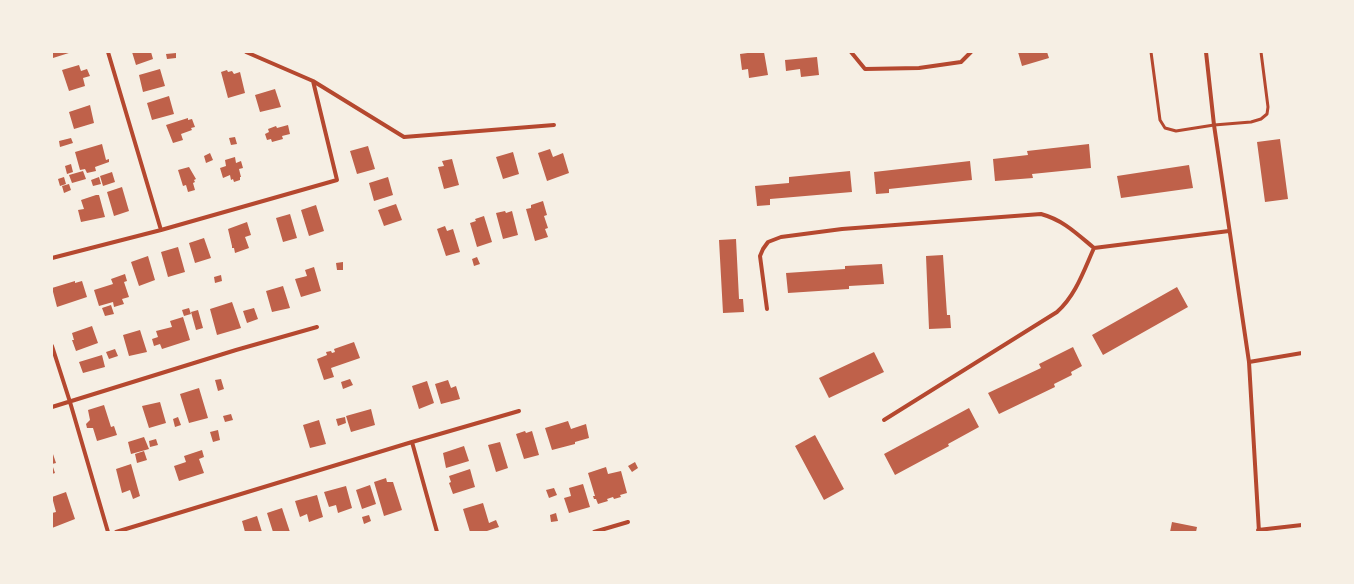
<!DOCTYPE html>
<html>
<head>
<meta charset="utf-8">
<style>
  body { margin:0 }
  #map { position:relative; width:1354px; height:584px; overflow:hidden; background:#f6efe4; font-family:Manrope,sans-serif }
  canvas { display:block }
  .frame { position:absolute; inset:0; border:53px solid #f6efe4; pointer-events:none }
</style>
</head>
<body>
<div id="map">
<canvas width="1354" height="584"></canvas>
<div class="frame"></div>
</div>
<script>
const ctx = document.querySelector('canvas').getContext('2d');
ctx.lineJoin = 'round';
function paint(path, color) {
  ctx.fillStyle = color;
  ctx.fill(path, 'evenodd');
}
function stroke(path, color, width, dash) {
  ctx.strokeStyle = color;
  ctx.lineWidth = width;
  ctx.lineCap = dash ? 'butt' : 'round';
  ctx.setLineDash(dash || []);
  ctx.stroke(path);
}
const building = new Path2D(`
  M52,52H72L53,58Z
  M132,52H151L153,59L136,65Z
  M755,52H764L768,75L749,78L748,69L742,70L740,54Z
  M1018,52H1047L1049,58L1022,66Z
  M176,53V58L167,59L166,54Z
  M817,57L819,75L801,77L800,69L786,71L785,60Z
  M79,65L81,71L87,69L90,76L83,78L85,86L69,91L62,70Z
  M160,69L165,86L143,92L139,75Z
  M227,70L228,72L232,71L234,74L240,72L245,93L228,98L221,72Z
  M275,89L281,107L260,112L255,95Z
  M169,96L174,114L152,120L147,103Z
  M90,105L94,123L74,129L69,112Z
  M188,118V120L192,119L195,127L191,128L192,130L181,134L183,140L173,143L166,125Z
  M288,125L290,134L282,136L283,139L272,142L271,139L267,140L265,134L269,132L268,129L276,126L277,128Z
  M235,137L237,144L231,145L229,138Z
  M71,138L73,143L60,147L59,141Z
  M1280,139L1288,199L1265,202L1257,142Z
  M102,144L106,160L109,159V162L95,167L96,171L87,173L85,169L80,170L75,152Z
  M1089,144L1091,168L1032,174L1033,178L995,181L993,159L1028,155L1027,151Z
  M368,146L375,169L357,174L350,151Z
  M550,149L553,157L563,153L569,173L547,181L538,153Z
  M513,152L519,174L503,179L496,157Z
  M210,153L213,160L206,163L204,156Z
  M235,157L236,163L241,161L243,168L239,169L241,177H240V180L234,182L233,179L231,180L230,175L223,178L220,168L226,166L225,160Z
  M452,159L459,185L444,189L438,167L444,166L442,161Z
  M970,161L972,180L889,189V193L876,194L874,172Z
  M71,164L73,172L67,174L65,166Z
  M1189,165L1193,188L1121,198L1117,176Z
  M189,167L196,179L194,180L195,182L193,183L195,190L188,192L186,185L183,186L178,170Z
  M83,171L86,179L72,183L69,175Z
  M850,171L852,192L770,199V205L757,206L755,186L789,183V177Z
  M112,172L115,182L103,186L100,176Z
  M64,177L66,184L60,186L58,179Z
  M99,177L101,184L93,186L91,180Z
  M388,177L393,195L374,201L369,183Z
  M69,184L71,190L64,193L62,186Z
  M122,187L129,211L114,216L107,192Z
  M96,195H99L105,217L81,222L78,210L84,209L81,200Z
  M543,201L547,215L544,216L548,228L545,229L548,237L535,241L526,209L531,208V205Z
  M396,204L402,220L384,226L378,210Z
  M316,205L324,231L309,236L301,210Z
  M505,211L506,213L512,211L518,235L503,239L496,213Z
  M290,214L297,238L283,242L276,218Z
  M484,216L492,242L477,247L470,223L476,221L475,219Z
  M247,222L251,235L245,237L249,248L235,253L234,248H232V246L228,229Z
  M445,226L447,231L453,229L460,252L446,256L437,229Z
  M204,238L211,258L195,263L189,243Z
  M736,239L739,299H743L744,312L723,313L719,240Z
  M178,247L185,272L168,277L161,252Z
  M943,255L947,315H950L951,328L929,329L926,256Z
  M148,256L155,280L139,286L131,262Z
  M477,257L480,264L474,266L472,259Z
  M343,262V270H337L336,263Z
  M882,264L884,284L849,286V289L788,293L786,273L845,269V266Z
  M314,267L321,291L301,297L295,279L307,276L305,270Z
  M125,274L127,281L124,282L129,297L122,299L124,304L114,307L113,302L99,306L94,290L113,284L111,279Z
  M221,275L222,281L215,283L214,277Z
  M75,281V283L82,281L87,297L57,307L52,288Z
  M283,286L290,308L272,312L266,291Z
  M1177,287L1188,307L1103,355L1092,335Z
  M232,302L241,328L217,335L210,309Z
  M111,305L114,314L105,316L102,308Z
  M189,308L191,314L184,316L182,310Z
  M254,308L258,319L247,323L243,311Z
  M198,310L203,328L196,330L191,312Z
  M183,317L190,340L162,349L160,344L154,346L152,339L158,337L156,331L172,327L170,321Z
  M92,326L98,343L76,351L72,340H74L72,333Z
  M140,330L147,352L129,356L123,335Z
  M354,342L360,358L331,368L334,377L324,380L317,359L327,355L326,352L331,351L332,353L335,352L334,349Z
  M1073,347L1082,366L1071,372L1072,375L1054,384L1055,387L999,414L988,393L1041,368L1039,364Z
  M115,349L118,356L109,359L106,352Z
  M874,352L884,372L829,398L819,378Z
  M102,355L105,367L83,373L79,362Z
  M221,379L224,389L218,391L215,380Z
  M350,379L353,385L343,389L341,382Z
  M448,380L451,388L456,386L460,399L441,404L435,384Z
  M427,381L434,403L419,409L412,386Z
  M199,388L208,418L189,423L180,394Z
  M160,402L166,423L149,428L142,406Z
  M104,405L111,427L114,426L117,435L97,441L93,428H87L86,424L90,420L88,410Z
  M969,408L979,427L948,444L949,446L895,475L884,454Z
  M371,409L375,425L351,432L346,416Z
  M231,414L233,420L225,422L223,416Z
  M178,417L181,425L175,427L173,419Z
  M345,417L346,423L338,426L336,419Z
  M319,420L326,444L310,448L303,425Z
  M568,421L571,429L586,424L589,438L575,442V444L552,450L545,428Z
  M218,430L220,440L213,442L210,432Z
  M525,431L526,433L532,431L539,455L524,459L516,434Z
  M815,435L844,489L824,500L795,446Z
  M144,437L149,449L131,454L128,442Z
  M156,439L158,445L150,447L149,441Z
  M500,442L508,468L496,472L488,445Z
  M464,446L469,461L446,468L443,453Z
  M202,450L204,457L199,459L204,473L179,481L174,466L186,462L184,456Z
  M52,451L56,463L52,464L55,473L52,474Z
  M144,451L147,460L137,463L135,454Z
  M635,462L638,468L632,472L628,466Z
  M131,464L140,496L133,499L130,490L122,493L116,469Z
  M606,467L608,474L621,471L627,493L620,495L621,497L614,499L613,497L607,499L608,501L598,504L596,499H594L593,496H595L588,473Z
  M470,469L475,487L453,494L449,483L451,482L449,476Z
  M386,478L387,482H393L402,510L384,516L374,482Z
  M583,484L590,507L569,513L564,498L571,496L569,488Z
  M370,485L376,504L362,509L356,490Z
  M346,486L352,508L338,513L336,505L329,507L324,492Z
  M554,488L557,495L549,498L546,490Z
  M66,492L75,519L52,528V513L56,512L52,497Z
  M317,495L323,517L309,522L307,514L300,517L295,501Z
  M483,503L489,523L496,520L499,527L484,532H470L463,509Z
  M282,508L290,532H273L267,513Z
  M556,513L558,521L551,522L550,515Z
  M369,515L371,521L364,524L362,517Z
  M257,516L262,532H245L242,521Z
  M1172,522L1197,527L1196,532H1170Z`);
const service = new Path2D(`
  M1151,52L1160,120L1165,128L1176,131L1214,125L1251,122L1261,119L1267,114L1268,107L1261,52`);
const minor = new Path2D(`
  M108,52L161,230
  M246,52L313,81L404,137L554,125
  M851,52L865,69L919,68L961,62L971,52
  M1206,52L1214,125L1249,362L1259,532
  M52,258L161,230L337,180L313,81
  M767,309L760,256L763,249L768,242L781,237L842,229L1041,214C1063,220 1076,233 1094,248L1229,231
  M52,346L70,402L108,532
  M1249,362L1302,353
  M52,407L236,350L317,327
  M884,420L1057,312C1076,295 1084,270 1094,248
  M412,442L437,532
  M1258,530L1302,525
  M116,532L412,442L519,411
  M594,532L628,522`);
paint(building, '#bf614a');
stroke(service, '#b5482f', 3);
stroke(minor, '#b5482f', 4);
</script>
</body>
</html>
